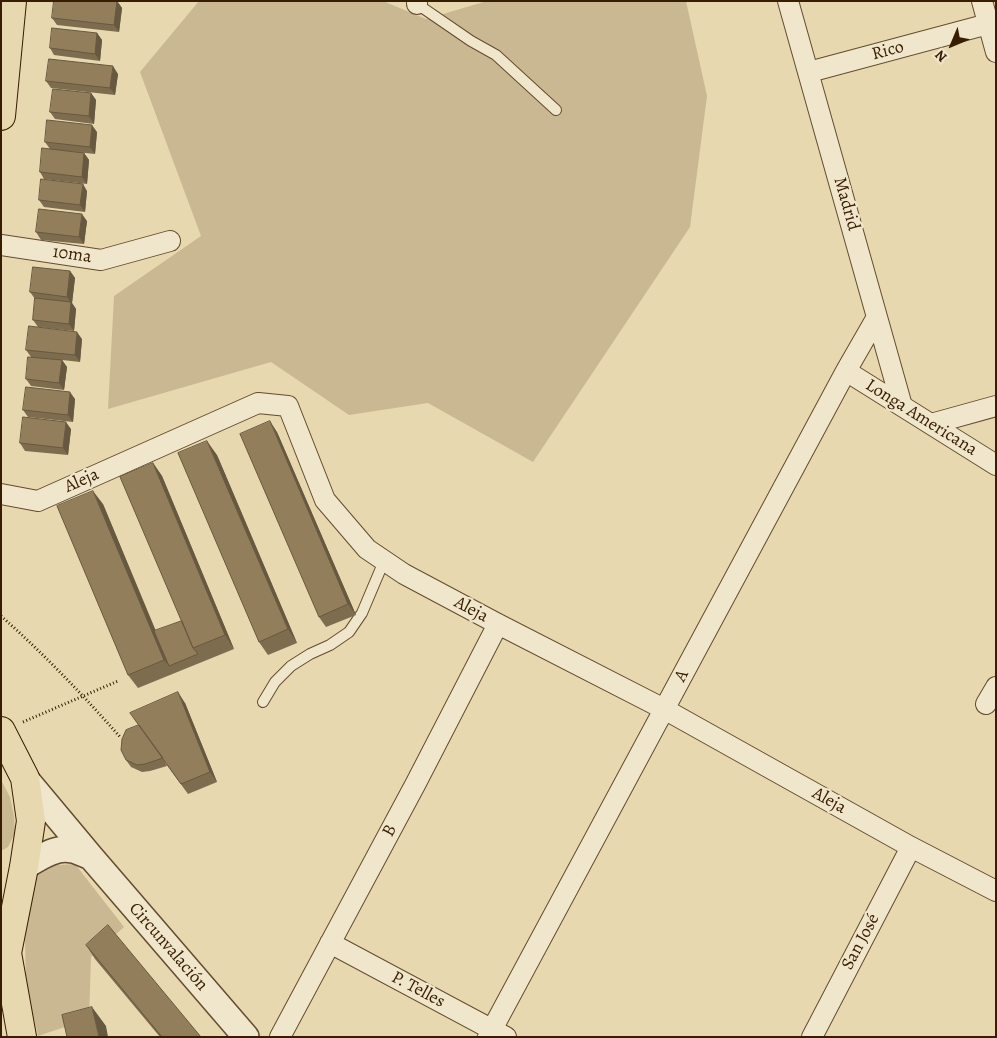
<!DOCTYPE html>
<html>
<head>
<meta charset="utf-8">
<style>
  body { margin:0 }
  #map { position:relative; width:997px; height:1038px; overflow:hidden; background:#e8d8af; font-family:Alegreya,serif }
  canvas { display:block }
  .frame { position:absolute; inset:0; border:2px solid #371d02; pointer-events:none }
  .north { position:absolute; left:927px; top:20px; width:50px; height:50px; -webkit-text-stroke:4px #f0e6cb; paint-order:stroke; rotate:225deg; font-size:14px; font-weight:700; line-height:20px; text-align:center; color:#371d02 }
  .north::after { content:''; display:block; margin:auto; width:18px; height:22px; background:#371d02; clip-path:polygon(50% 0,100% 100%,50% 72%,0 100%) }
</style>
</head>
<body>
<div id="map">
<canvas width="997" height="1038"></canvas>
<div class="frame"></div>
<div class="north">N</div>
</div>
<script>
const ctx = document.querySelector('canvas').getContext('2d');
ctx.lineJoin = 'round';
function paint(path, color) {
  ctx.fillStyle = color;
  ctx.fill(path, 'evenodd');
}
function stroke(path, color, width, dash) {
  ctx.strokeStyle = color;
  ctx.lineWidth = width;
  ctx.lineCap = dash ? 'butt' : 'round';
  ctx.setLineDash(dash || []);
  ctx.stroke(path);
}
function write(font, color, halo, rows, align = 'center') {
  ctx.font = font + ' Alegreya,serif';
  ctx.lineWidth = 4.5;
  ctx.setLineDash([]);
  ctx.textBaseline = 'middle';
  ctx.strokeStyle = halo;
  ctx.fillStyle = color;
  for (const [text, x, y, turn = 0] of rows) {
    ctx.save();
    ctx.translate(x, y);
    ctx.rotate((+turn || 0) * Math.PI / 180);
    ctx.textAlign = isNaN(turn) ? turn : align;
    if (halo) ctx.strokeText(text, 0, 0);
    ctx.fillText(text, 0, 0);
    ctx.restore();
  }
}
const green = new Path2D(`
  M199,1H383L426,19L487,1H686L707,96L690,227L533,462L428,403L349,415L271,362L108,409L114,296L201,236L140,72Z
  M1,780L10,797L14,816L15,833L8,847L1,851Z
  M75,864L124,927L91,957L89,1019L38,1036L26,984L25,940L30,888L37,876L56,865Z`);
const path = new Path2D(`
  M1,616C44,654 83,695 121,738
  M23,722L118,681`);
const service = new Path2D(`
  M417,4L471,41L496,55L556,110
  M263,702L275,682L291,666L310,654L330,645L349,632L362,613L384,561`);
const minor = new Path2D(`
  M417,1V4
  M788,1L902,406
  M982,1L996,52
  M809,72L996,22
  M1,245L101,260L170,241
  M846,371L996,465
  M931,424L996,406
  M1,494L38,501L258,403L288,406L325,500L367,549L404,574L498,624L664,709L911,847L996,891
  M986,704L996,687
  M330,943L506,1037
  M280,1037L416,783L498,624
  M488,1037L846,371L877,317
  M812,1037L911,847`);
const tertiary = new Path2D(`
  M25,778L91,857L246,1037
  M24,867C38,859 55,846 72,850C78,851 85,855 91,857`);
const primary = new Path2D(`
  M1,116L12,1
  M1,731L25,778L31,821L24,867L7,953
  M1,944L7,953L22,1037`);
const wall = new Path2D(`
  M117,1L122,8L119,32L57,25L52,18Z
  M97,33L102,40L100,61L54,55L50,48Z
  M118,74L115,95L51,88L46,81Z
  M91,93L96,100L94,124L55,119L50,112Z
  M97,132L95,154L67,151L84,153L89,160L87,184L44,179L40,172L50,149L45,142Z
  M87,191L85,212L44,207L39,200Z
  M87,221L84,244L41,240L36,232Z
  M70,271L75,278L72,303L76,309L74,331L38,327L33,320L35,299L30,292Z
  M82,339L80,362L62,360L67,367L64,390L31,386L26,379L31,357L26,350Z
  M75,399L73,422L28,417L23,410Z
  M71,429L68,455L25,451L20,443Z
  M277,432L356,615L326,627L319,617Z
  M217,455L297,643L268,655L259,642Z
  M153,463L162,476L234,649L138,688L128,675L103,504L156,631L182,621Z
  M185,703L217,782L188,794L164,761L167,766L150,771L142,772L131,767L126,760L139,725Z
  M86,945L201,1037H160L95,959Z`);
const shadedWall = new Path2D(`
  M117,1L122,8L119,32L114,25Z
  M97,33L102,40L100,61L95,54Z
  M113,66L118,74L115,95L110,88Z
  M91,93L96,100L94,124L89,116Z
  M92,125L97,132L95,154L90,147Z
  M84,153L89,160L87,184L82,177Z
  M83,184L87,191L85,212L80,205Z
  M82,214L87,221L84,244L79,237Z
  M70,271L75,278L72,303L76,309L74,331L69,324L71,303L67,297Z
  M77,332L82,339L80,362L75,355Z
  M62,360L67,367L64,390L59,383Z
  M70,392L75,399L73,422L68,415Z
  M270,421L277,432L356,615L348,604Z
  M66,422L71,429L68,455L63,448Z
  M207,441L217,455L297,643L288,629Z
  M153,463L162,476L234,649L225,635Z
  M93,491L103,504L170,666H169L164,660Z
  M178,692L185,703L217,782L210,772Z
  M92,1007L106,1026L108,1037H99Z`);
const building = new Path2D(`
  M54,1H117L114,25L52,18Z
  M52,28L97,33L95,54L50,48Z
  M49,59L113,66L110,88L46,81Z
  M53,89L91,93L89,116L50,112Z
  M47,120L92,125L90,147L45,142Z
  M42,148L84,153L82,177L40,172Z
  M41,179L83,184L80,205L39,200Z
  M39,209L82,214L79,237L36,232Z
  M33,267L70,271L67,297L30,292Z
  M35,298L71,302L69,324L33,320Z
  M29,326L77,332L75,355L26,350Z
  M28,357L62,360L59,383L26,379Z
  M26,387L70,392L68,415L23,410Z
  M23,417L66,422L63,448L20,443Z
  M270,421L348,604L319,617L240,434Z
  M207,441L288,629L259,642L178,453Z
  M153,463L225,635L193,648L120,477Z
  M93,491L164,660L128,675L57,506Z
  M182,621L193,648L198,654L169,666L154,631Z
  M178,692L210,772L181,784L130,713Z
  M139,725L163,758L145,764L137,765L126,760L121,750L122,739L126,730Z
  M108,925L201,1037H162L86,945Z
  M92,1007L99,1037H67L62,1015Z`);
const streetNames = [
  ["Rico",888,51,-15],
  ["Madrid",846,204,74],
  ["10ma",72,255,8],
  ["Longa Americana",921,418,32],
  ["Aleja",82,481,-24],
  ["Aleja",471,610,28],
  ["A",682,676,-62],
  ["Aleja",829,801,29],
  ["B",390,831,-62],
  ["San José",861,942,-62],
  ["Circunvalación",168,947,49],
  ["P. Telles",418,990,28]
];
paint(green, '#cab892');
stroke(service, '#634c2d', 12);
stroke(minor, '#634c2d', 22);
stroke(tertiary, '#634c2d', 28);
stroke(primary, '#371d02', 30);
stroke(path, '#371d02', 3, [1, 2.5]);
stroke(service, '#f0e6cb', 10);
stroke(minor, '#f0e6cb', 20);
stroke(tertiary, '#f0e6cb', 25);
stroke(primary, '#e8d8af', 28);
paint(wall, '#7e6c4f');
paint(shadedWall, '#675840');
paint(building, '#937e5c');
stroke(building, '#675840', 1);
write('18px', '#371d02', '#f0e6cb', streetNames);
</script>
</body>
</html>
